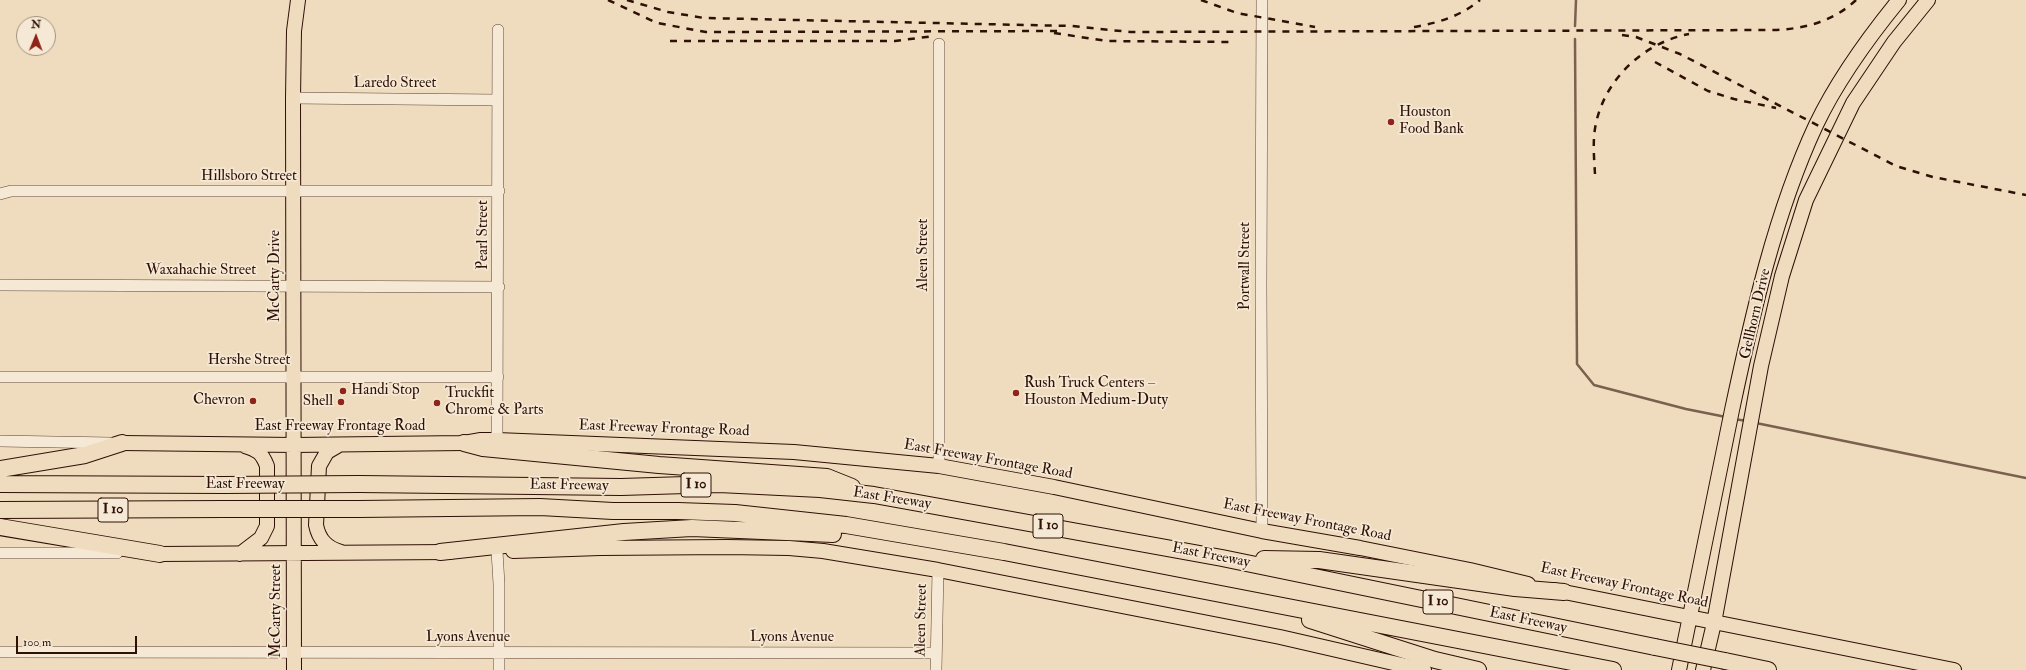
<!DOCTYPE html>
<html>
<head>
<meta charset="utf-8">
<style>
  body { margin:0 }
  #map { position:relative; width:2026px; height:670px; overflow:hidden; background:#efdbbe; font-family:"IM FELL Double Pica",serif }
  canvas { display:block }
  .north { position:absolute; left:16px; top:16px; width:40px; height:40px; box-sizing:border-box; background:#f5e8d5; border:1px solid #a59282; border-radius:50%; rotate:1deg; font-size:11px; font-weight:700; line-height:16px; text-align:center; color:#2e1005 }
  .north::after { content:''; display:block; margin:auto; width:14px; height:18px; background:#8f2418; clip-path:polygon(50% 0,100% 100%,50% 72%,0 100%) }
  .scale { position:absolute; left:16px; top:636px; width:121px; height:18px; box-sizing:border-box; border:2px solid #2e1005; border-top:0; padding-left:5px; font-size:12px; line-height:14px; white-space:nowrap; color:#2e1005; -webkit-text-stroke:3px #f5e8d5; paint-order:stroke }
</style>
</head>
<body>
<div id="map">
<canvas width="2026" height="670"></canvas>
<div class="north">N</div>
<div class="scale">100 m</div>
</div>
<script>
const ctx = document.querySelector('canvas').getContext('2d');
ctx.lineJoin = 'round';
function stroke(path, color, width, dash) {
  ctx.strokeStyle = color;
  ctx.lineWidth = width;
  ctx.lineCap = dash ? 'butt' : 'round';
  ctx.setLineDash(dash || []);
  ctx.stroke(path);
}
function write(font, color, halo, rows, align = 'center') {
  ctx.font = font + ' "IM FELL Double Pica",serif';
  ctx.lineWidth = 3.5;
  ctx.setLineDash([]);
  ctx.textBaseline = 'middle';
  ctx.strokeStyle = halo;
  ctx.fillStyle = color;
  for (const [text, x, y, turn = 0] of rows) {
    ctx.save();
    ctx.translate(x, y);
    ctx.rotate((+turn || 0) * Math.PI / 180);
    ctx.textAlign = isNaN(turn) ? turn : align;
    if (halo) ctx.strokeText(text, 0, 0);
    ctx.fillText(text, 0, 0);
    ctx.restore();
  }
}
const stream = new Path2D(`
  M1575,26L1576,0
  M1575,39L1577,364L1594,385L1686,409L1726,417
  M1734,419L1747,421
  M1756,423L2026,478`);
const minor = new Path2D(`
  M1262,0L1261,285L1262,531
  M293,98L498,100
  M0,194L11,191H499
  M0,285L499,287
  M0,377H498
  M497,440L498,30
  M0,441L111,443
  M939,466V44
  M497,551L499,584V670
  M0,553H117
  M0,652L936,653
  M936,670L938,570`);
const major = new Path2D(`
  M122,443L294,445L464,443L481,440H497L794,452L939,466L1054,487L1262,531L1360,548L1470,570L1528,584
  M339,445L327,452L319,466L316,525C319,540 327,548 341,552
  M513,551L600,548L727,547L789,548L823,551L938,570L1280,637L1424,670
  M160,554L450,552
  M240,554L261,538L267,526V466C262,453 258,450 245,446
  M1554,590L1954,670
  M294,670L293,98L294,31L298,0
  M1679,670C1697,583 1714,497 1732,410C1752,316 1775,213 1816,125C1837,81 1868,38 1899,0
  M1703,670L1714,623L1761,366L1782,276L1806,200L1853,103L1894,42L1928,0`);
const highway = new Path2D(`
  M464,443L483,448L659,465L827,477L852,487
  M0,469L85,455L122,443
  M0,484L224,485
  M359,484L621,487L719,484L820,489L874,495L1222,558L1655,647
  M358,509L540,507L613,511H678L735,513L846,525L1004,552L1613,670
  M0,510L225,509
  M0,527L160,554
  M440,552L624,532L692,528L833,534
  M1264,559L1319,560L1515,588L1564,592
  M1310,620L1435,660L1478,670
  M1725,661L1768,670`);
const rail = new Path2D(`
  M608,0L657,23L706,32L1060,31
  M627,0L668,12L704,18L1072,26L1130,32L1774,30C1805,29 1834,21 1856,0
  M1201,0L1237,13L1315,27
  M1414,27C1438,23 1461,16 1480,0
  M1054,33L1107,41L1234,42
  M1622,35L1636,37L1680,54L1896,166L1933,177L2026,195
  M670,41H895L934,36
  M1655,62L1708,91L1734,99L1776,108
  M1595,174C1594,156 1592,137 1597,119C1608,76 1646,42 1689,34`);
const highwayBridge = new Path2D(`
  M224,485L359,484
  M225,509H358
  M1655,647L1725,661`);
const markers = [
  [1391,122,4,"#8f2418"],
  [343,391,4,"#8f2418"],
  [1016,393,4,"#8f2418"],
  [253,401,4,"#8f2418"],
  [341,402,4,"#8f2418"],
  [437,403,4,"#8f2418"]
];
const shields = [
  [696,485,30],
  [113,510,30],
  [1048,526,30],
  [1438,602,30]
];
const shieldNames = [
  ["I 10",696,485],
  ["I 10",113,510],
  ["I 10",1048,526],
  ["I 10",1438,602]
];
const streetNames = [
  ["Laredo Street",395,84],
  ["Hillsboro Street",249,177],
  ["Pearl Street",484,235,-90],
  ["Aleen Street",924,255,-90],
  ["Portwall Street",1246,266,-90],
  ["Waxahachie Street",201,271],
  ["McCarty Drive",276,276,-90],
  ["Gellhorn Drive",1756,314,-77],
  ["Hershe Street",249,361],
  ["East Freeway Frontage Road",340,427],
  ["East Freeway Frontage Road",664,429,2],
  ["East Freeway Frontage Road",988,460,10],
  ["East Freeway",245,485],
  ["East Freeway",569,486,1],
  ["East Freeway",892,499,9],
  ["East Freeway Frontage Road",1307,521,11],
  ["East Freeway",1211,556,11],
  ["East Freeway Frontage Road",1624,586,12],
  ["McCarty Street",277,611,-90],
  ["Aleen Street",922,620,-89],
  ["East Freeway",1528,621,12],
  ["Lyons Avenue",468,638],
  ["Lyons Avenue",792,638]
];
const poiNames = [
  ["Houston",1399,113],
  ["Food Bank",1399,130],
  ["Rush Truck Centers –",1024,384],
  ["Houston Medium-Duty",1024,401],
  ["Handi Stop",351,391],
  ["Truckfit",445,394],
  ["Chrome & Parts",445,411],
  ["Chevron",245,401,"right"],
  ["Shell",333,402,"right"]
];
stroke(stream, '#7a604e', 2.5);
stroke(minor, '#5e4333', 12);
stroke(major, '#2e1005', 16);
stroke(highway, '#2e1005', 18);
stroke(minor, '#f5e8d5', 11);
stroke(major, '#efdbbe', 14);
stroke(highway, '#efdbbe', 16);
stroke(rail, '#2e1005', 2.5, [7, 7]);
stroke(highwayBridge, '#2e1005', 18, []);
stroke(highwayBridge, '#efdbbe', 16);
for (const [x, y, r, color] of markers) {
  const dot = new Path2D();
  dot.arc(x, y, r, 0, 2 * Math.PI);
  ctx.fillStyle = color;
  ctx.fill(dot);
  stroke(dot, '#f5e8d5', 1.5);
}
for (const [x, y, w] of shields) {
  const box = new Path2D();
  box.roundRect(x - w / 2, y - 12, w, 24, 3);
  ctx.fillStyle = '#f5e8d5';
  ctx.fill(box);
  stroke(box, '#2e1005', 1);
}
write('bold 14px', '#2e1005', null, shieldNames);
write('15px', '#2e1005', '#f5e8d5', streetNames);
write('15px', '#2e1005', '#f5e8d5', poiNames, 'left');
</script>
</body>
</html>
